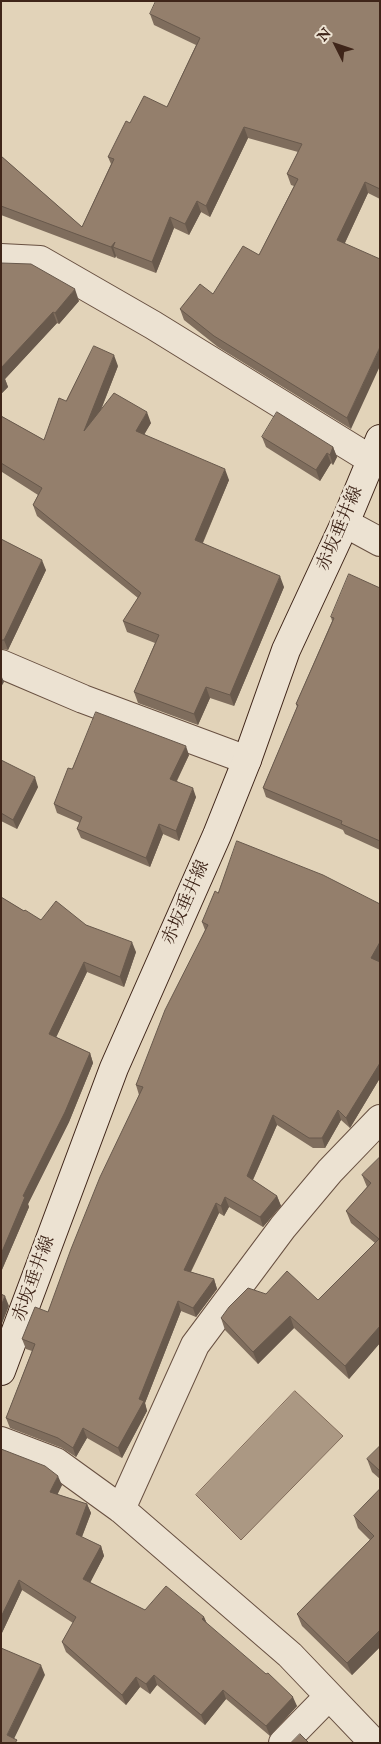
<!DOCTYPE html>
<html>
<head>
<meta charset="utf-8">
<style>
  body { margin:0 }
  #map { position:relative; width:381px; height:1744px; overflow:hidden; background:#e2d3b9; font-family:"IM FELL English",serif }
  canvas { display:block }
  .frame { position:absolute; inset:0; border:2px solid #3f2519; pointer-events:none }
  .north { position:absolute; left:311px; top:20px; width:50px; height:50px; -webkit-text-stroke:4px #ece2d2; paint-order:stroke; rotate:311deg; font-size:14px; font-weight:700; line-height:20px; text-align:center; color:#3f2519 }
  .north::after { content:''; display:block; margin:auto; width:18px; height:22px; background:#3f2519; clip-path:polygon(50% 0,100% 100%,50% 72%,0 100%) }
</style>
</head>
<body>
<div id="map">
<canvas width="381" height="1744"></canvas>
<div class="frame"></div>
<div class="north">N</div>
</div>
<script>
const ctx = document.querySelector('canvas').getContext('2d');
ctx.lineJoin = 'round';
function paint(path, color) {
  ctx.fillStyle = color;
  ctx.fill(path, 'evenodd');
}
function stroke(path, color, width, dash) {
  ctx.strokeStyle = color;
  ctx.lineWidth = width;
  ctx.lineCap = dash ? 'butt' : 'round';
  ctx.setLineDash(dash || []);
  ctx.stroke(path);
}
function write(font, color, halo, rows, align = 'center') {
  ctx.font = font + ' "IM FELL English","Noto Serif JP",serif';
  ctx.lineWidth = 5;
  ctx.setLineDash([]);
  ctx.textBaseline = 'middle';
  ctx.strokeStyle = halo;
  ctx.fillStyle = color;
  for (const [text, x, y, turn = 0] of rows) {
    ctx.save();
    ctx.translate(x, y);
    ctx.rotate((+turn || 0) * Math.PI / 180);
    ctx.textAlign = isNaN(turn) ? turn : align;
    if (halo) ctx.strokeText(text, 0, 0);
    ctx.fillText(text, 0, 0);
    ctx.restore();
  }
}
const water = new Path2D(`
  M295,1391L343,1436L241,1540L196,1495Z`);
const street = new Path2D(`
  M1,258L40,260L153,325L370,459
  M345,523L380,542
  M1,664L83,699L247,760
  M1,1441L56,1462L121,1509L290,1655L374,1743
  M121,1509L195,1345L283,1227L330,1171L380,1119
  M283,1743L329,1696`);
const secondary = new Path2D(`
  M1,1371L114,1068L217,835L247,760L286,650L345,523L380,439`);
const wall = new Path2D(`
  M380,1V199L368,193L345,243L351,429L218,347L184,320L180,309L213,294L259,255L294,186L291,185L287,174L298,152L248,138L210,217L201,212L189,235L174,228L156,273L117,258L116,256L115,258L1,215V156L82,227L111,164L108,157L130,123L167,107L196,45L154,25L150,14Z
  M1,263L79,301L59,324L57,323L5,379L8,387L1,394Z
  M118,366L101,410L151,423L144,434L229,480L203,543L284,587L234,706L210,698L198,725L138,703L134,692L155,643L127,632L123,621L138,598L37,516L33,505L38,495L2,472L1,473V416L44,440L66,401Z
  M262,437L333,447L337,457L333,465L331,463L320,481L266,447Z
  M1,539L46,570L8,650L1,649Z
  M380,588V850L345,834L343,830L266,797L263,788L297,707L296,704L332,621L331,617Z
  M189,755L177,781L196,797L179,841L163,834L150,867L81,838L77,829L80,823L57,813L54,804L72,769Z
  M1,760L38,787L17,829L1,821Z
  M218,893L380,904V959L378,961L380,962V1078L350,1128L341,1120L325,1148H313L277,1125L253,1180L277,1196L281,1206L263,1227L229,1207L224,1216L219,1213L191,1272L214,1279L217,1289L196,1317L181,1311L145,1403L147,1411L122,1458L87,1438L76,1457L62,1448L10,1428L6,1418L32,1351L26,1349L22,1339L48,1312L139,1095L136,1085L205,930L202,922Z
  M1,897L24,911L41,920L86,925L136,952L124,987L87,972L56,1037L90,1053L93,1063L69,1122L28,1204L29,1207L1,1272Z
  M380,1157V1343L349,1379L294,1328L258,1364L225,1330L221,1318L266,1294L318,1300L375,1243L351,1223L346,1211L367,1187L362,1175Z
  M380,1446V1479L372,1472L367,1459Z
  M1,1449L62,1485L57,1494L87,1504L91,1513L82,1537L101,1546L104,1556L90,1582L145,1610L204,1617L207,1624L297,1706L270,1736L226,1699L205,1725L157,1685L150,1694L140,1687L126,1705L66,1652L62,1642L73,1623L22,1590L1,1635Z
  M380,1489V1647L352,1675L302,1626L297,1614L370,1540L358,1528L354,1516Z`);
const shadedWall = new Path2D(`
  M244,127L248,138L210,217L206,206Z
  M365,182L368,193L341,251L337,240Z
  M197,201L201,212L189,235L185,224Z
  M170,217L174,228L156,273L152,262Z
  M115,242L113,247L116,256L115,258L111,247Z
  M75,289L79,301L59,324L55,313Z
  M53,312L57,323L5,379L8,387L1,394V368Z
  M380,347V366L351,429L347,418Z
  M114,355L118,366L88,442L84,431Z
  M147,412L151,423L140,442L136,431Z
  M333,447L337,457L333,465L330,455Z
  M327,453L331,463L320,481L316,470Z
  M225,469L229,480L199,551L195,540Z
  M42,560L46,570L8,650L4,640Z
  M280,576L284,587L234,706L230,695Z
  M1,675L4,682L1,687Z
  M206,687L210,698L198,725L194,714Z
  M186,746L189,755L173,788L170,779Z
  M35,777L38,787L17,829L13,820Z
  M193,788L196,797L179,841L176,831Z
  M159,824L163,834L150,867L146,858Z
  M132,942L136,952L124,987L120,977Z
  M380,942V959L375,968L371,958Z
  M84,962L87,972L53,1044L49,1034Z
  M90,1053L93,1063L69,1122L28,1204L29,1207L1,1272V1254L23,1196Z
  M380,1063V1078L350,1128L346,1118Z
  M338,1110L341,1120L325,1148L322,1138Z
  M273,1115L277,1125L250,1186L247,1176Z
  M277,1196L281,1206L263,1227L260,1217Z
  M225,1197L229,1207L224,1216L221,1206Z
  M216,1203L219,1213L187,1279L184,1270Z
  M214,1279L217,1289L196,1317L193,1308Z
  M5,1296L9,1306L1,1326V1306Z
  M178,1301L181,1311L145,1403L147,1411L122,1458L118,1448L139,1399Z
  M290,1316L294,1328L258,1364L253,1352Z
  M380,1326V1343L349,1379L345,1366Z
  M83,1428L87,1438L76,1457L73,1448Z
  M58,1476L62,1485L54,1502L50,1492Z
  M87,1504L91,1513L79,1544L76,1534Z
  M101,1546L104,1556L87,1589L83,1579Z
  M19,1580L22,1590L1,1635V1617Z
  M204,1617L208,1626L202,1619Z
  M380,1630V1647L352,1675L347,1663Z
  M41,1665L45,1675L12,1743L7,1735Z
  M154,1675L157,1685L150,1694L146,1684Z
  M136,1677L140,1687L126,1705L122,1695Z
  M223,1690L226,1699L205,1725L201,1715Z
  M293,1697L297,1706L270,1736L266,1726Z`);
const building = new Path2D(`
  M156,1H380V189L365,182L337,240L380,259V347L347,418L214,336L180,309L200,284L213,294L243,246L259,255L298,179L287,174L302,144L244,127L206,206L197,201L185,224L170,217L152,262L113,247L115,242L111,247L1,206V156L82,227L114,159L108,157L126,121L130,123L144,96L167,107L200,38L150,14Z
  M1,263L31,264L75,289L55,313L53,312L1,368Z
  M94,346L114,355L84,431L114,393L147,412L136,431L225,469L195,540L280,576L230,695L206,687L194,714L134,692L159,635L123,621L141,593L33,505L42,488L1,463V416L44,440L59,398L66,401Z
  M277,412L333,447L330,455L327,453L316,470L262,437Z
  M1,539L42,560L4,640H1Z
  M349,574L380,588V841L341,824L342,821L263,788L298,705L296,704L334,618L331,617Z
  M96,712L186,746L170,779L193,788L176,831L159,824L146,858L77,829L82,817L54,804L68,768L72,769Z
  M1,760L35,777L13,820L1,813Z
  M237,841L323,875L380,904V942L371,958L380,962V1063L346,1118L338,1110L322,1138H309L273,1115L247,1176L277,1196L260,1217L225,1197L221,1206L216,1203L184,1270L214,1279L193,1308L178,1301L139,1399L144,1401L118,1448L83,1428L73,1448L58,1438L6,1418L35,1344L22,1339L35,1307L48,1312L71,1249L100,1177L143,1087L136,1085L165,1010L208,925L202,922L215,891L218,893Z
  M1,897L24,911L25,910L41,920L56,901L86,925L132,942L120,977L84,962L49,1034L90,1053L65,1112L23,1196L25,1197L1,1254Z
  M380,1157V1326L345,1366L290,1316L253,1352L221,1318L229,1307L248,1288L266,1294L287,1271L318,1300L379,1239L346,1211L371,1183L362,1175Z
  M1,1294L5,1296L1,1306Z
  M380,1446V1471L367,1459Z
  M1,1449L45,1466L58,1476L50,1492L87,1504L76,1534L101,1546L83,1579L145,1610L166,1586L204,1617L202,1619L266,1674L268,1673L293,1697L266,1726L223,1690L201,1715L154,1675L146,1684L136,1677L122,1695L62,1642L76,1617L19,1580L1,1617Z
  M380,1489V1630L347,1663L297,1614L374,1536L354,1516Z
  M1,1648L41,1665L7,1735L17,1740L15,1743H1Z
  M300,1734L309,1743H291Z`);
const streetNames = [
  ["赤坂垂井線",341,529,-67],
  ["赤坂垂井線",187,903,-66],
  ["赤坂垂井線",35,1279,-70]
];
paint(water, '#ab9883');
stroke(water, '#806a59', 1);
stroke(street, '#685041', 30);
stroke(secondary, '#3f2519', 30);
stroke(street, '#ece2d2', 28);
stroke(secondary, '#ece2d2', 28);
paint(wall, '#7f6d5d');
paint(shadedWall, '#68594c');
paint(building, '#947f6c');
stroke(building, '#68594c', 1);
write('18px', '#3f2519', '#ece2d2', streetNames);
</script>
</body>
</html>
